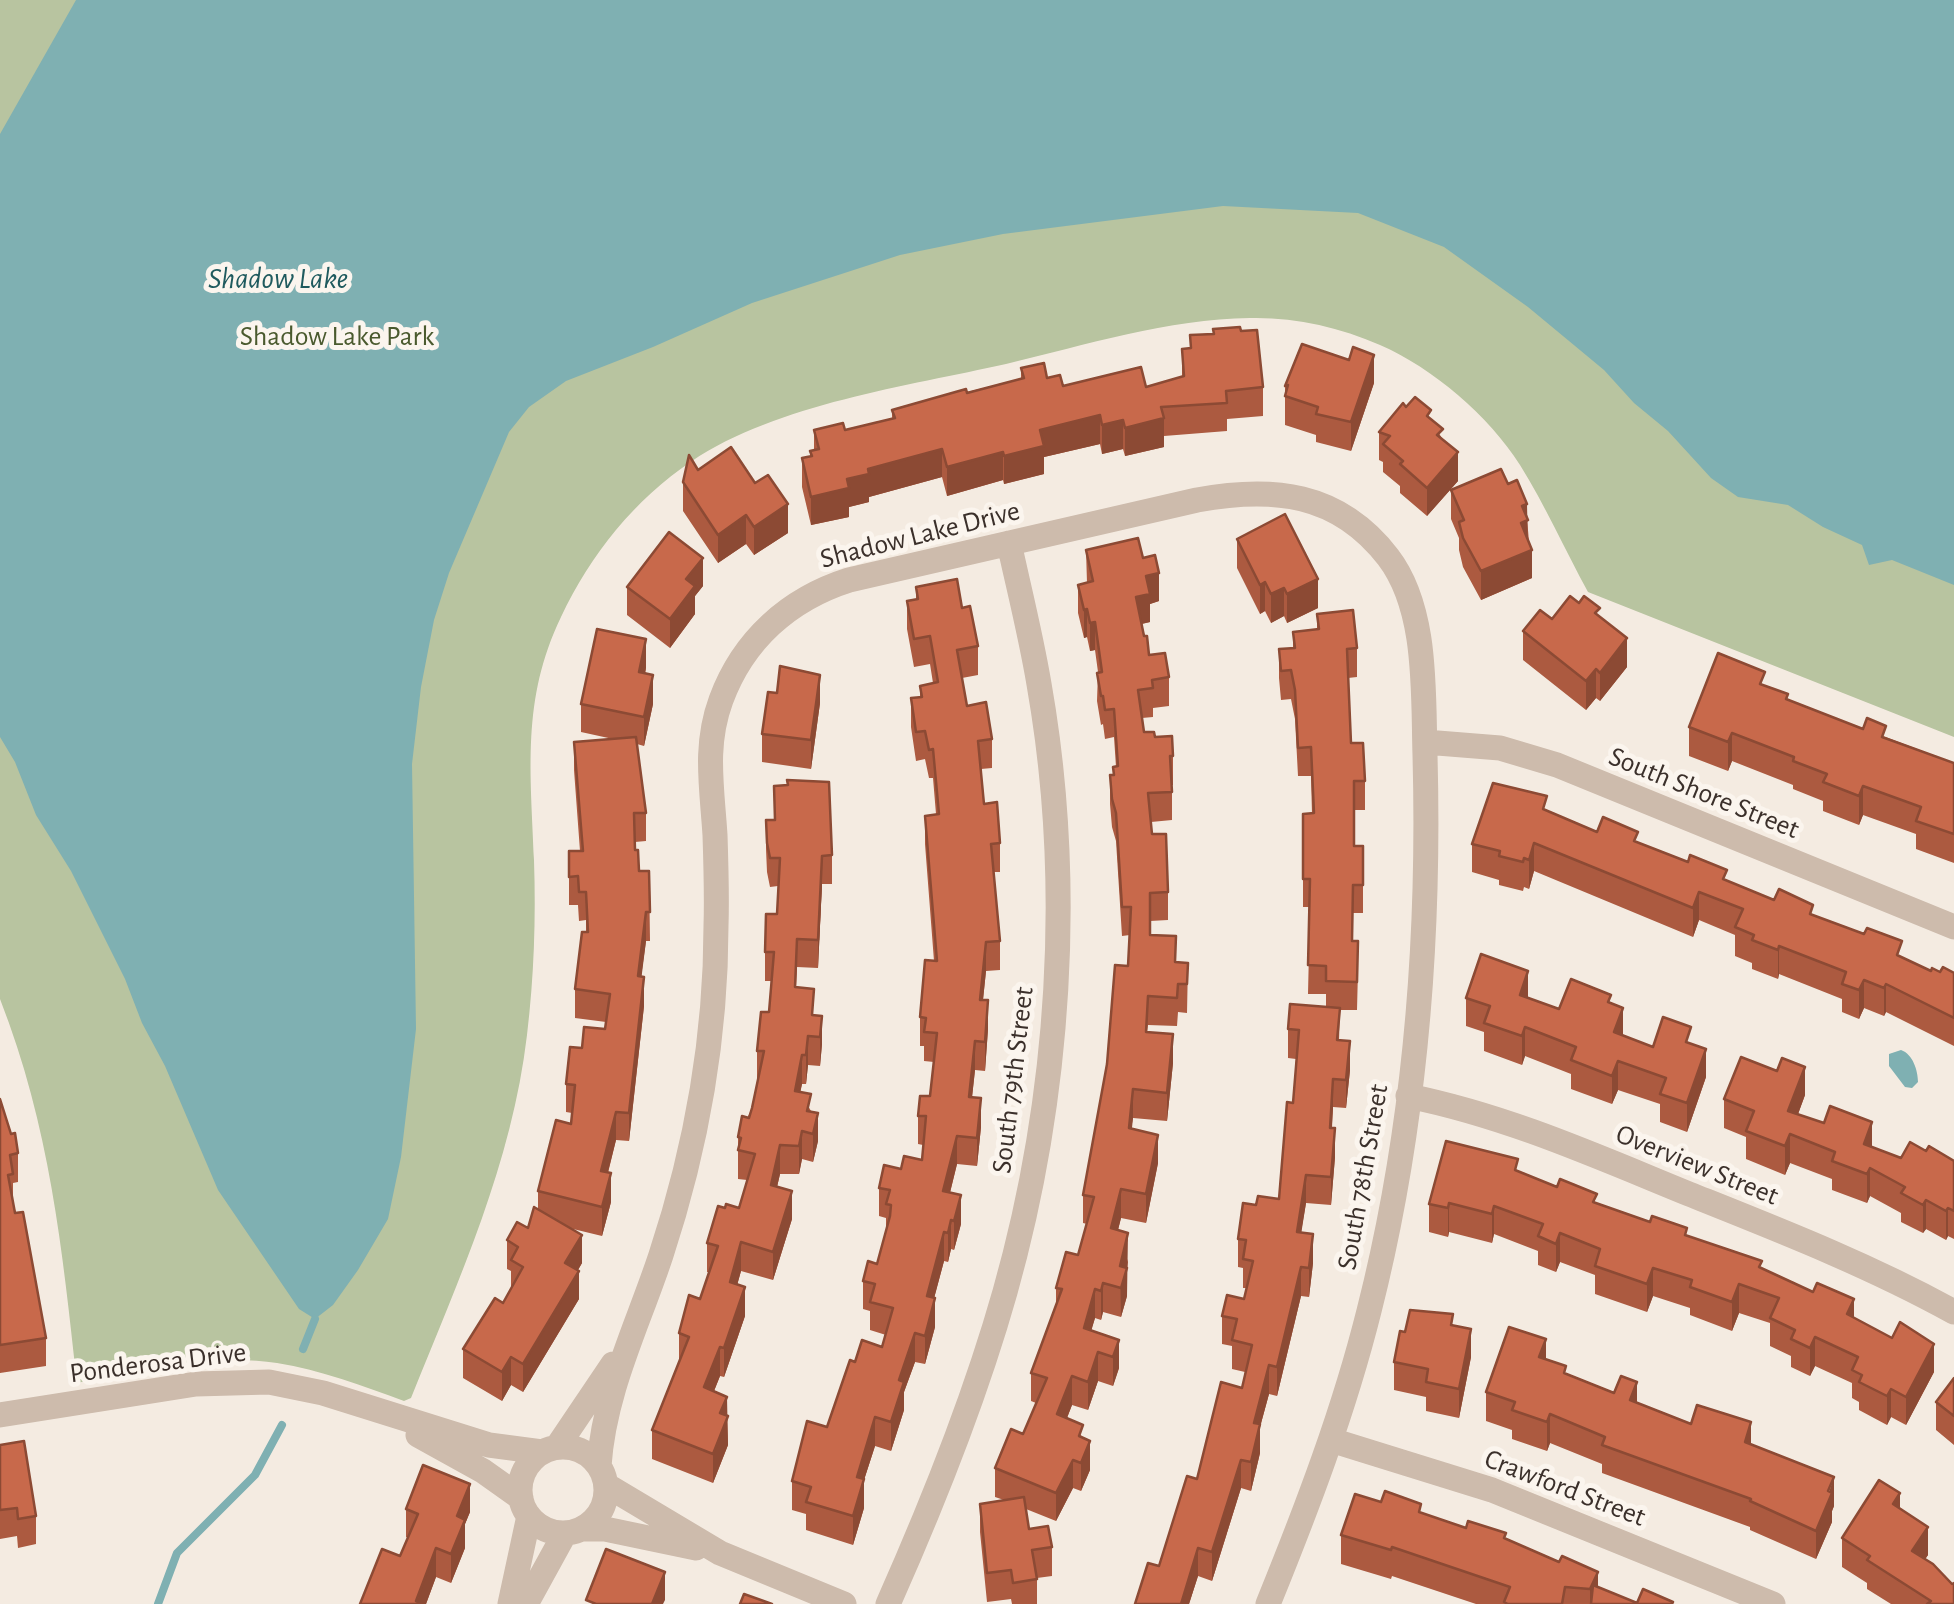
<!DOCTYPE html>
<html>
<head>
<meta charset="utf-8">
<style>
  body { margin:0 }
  canvas { display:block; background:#f4ebe1 }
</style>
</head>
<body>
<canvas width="1954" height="1604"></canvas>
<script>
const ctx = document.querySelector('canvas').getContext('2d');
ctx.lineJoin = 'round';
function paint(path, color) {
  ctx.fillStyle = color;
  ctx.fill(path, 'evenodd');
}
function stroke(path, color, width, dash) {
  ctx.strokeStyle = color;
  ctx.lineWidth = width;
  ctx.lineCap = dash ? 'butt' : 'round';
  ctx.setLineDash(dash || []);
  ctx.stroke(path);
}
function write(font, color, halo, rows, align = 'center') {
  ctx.font = font + ' "Alegreya Sans",sans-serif';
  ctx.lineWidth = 10;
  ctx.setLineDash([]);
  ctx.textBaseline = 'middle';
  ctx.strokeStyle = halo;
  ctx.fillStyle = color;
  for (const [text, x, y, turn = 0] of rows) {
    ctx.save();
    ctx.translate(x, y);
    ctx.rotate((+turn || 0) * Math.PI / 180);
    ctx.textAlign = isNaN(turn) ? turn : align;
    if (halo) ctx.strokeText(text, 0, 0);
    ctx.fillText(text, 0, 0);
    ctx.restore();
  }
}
const green = new Path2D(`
  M0,0H1954V737L1588,592C1565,550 1545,505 1520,465C1489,416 1433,368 1380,345C1339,327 1294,317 1250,318C1168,319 1086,345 1006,364C908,386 777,404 692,461C634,500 591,554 561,617C521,700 531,772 534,860C536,919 534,977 527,1035C512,1163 459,1279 411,1398L404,1401C363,1386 321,1370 277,1363C213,1353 140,1370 77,1383C62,1247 50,1127 0,999Z`);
const water = new Path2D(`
  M76,0H1954V585L1892,560L1869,565L1862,545L1823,527L1788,505L1738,497L1711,478L1668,431L1634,403L1604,370L1528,307L1444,247L1358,213L1223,206L1003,234L900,255L752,303L653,347L566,381L529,407L509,432L449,573L434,620L421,687L412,764L416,1029L401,1157L388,1219L358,1270L333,1305L315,1319L299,1309L218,1190L165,1066L142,1023L125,979L71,871L36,815L15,762L0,737V134Z
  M1901,1050C1913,1054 1918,1071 1918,1082L1912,1088L1905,1087L1889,1066V1054Z`);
const stream = new Path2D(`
  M303,1349L315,1319
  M158,1604L177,1553L255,1475L282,1425`);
const street = new Path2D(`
  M1425,742L1500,748L1557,765L1954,927
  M1408,1096C1507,1116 1596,1156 1689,1194C1779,1230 1869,1265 1954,1312
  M0,1415L196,1384L269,1382L323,1393L489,1445L542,1452
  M418,1435L483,1471L521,1498
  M1331,1440L1492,1490L1773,1604
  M520 1490a43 43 0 1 1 86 0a43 43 0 1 1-86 0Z
  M557,1447L613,1364
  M599,1466C604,1391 638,1325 661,1255C696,1149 716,1037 716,926C717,896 716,865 715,835C712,787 704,746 721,700C743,640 789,599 849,580L1197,500C1272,486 1338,492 1388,557C1428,609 1423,693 1425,755C1430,941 1415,1130 1369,1311C1344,1411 1307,1508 1268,1604
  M606,1485L720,1553L844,1604
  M583,1529H605L696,1548
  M510,1604L529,1516
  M526,1604L565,1533
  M888,1604C933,1503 975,1398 1005,1292C1060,1097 1074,883 1039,684C1031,636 1019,589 1009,543`);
const wall = new Path2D(`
  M1241,331L1263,387V416L1227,419V431L1164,436V447L1125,456L1123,449L1102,454L1100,444L1044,457V474L1004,484L1003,480L947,496L942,477L869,497V502L849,507V517L811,525L802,487V458L810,457V451L814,450V430H845L892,419V410L1021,379V368L1047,378L1063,386L1146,387L1182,377V349L1190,348V335Z
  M1374,383L1351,451L1316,442V435L1285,425V386Z
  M1406,407L1431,420L1443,440L1458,481L1427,516L1400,493V486L1383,472V462L1379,460V432Z
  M698,470L788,533L754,555L746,544L718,563L683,511V482Z
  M1508,484L1527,518L1532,578L1481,600L1463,567L1459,550V538L1451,519V490Z
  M1237,539L1318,608L1287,623L1284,616L1271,623L1265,611L1260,614L1237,568Z
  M1086,550L1143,558L1159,601L1150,604V622L1142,624L1149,655L1169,677V706L1153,708V717L1142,718L1144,732L1155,737L1173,756V785H1172V820L1151,822L1152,834L1168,892V920L1150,921V935L1176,962L1188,963L1187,1013L1178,1012L1177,1026L1148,1025L1147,1032L1173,1063L1167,1121L1133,1118L1131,1129L1158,1163L1146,1223L1121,1218L1118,1230L1128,1262L1127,1269V1296L1121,1317L1103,1312L1101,1320L1095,1318L1091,1330L1119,1340V1368L1113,1386L1098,1381L1088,1410L1072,1405L1067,1418L1083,1438L1090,1470L1081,1491L1073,1488L1056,1521L1026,1509L1029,1529L1052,1547V1576L1037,1578V1604H1012L1011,1599L987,1602L980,1532V1504L1004,1500L995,1497V1468L1023,1434L1036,1403L1031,1401V1373L1056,1305V1288L1078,1255L1087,1224L1083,1223V1195L1128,966L1130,935L1122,936L1116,841L1112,827L1110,804V775H1113L1116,767L1114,737L1105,739L1103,724L1101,725L1097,701L1098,672L1095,650L1090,651L1087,637L1084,638L1078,613V585L1087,583Z
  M703,586L695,596V614L670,648L627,615V587Z
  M916,587L962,608L978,646V675L962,678L967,706L992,739V768L981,769L984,804L1000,843V872H994L1000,941V970L986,971L983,1000L988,1029L985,1071L975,1070L972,1097L981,1127L977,1166L957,1164L950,1193L961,1224L954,1250L951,1249L948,1262L944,1261L934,1298L935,1327L925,1364L915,1362L904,1392V1410L891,1451L875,1446L864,1480V1508L853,1545L806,1530V1514L792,1510V1481L827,1427L855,1362L882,1347L886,1335L870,1330V1311L863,1309V1281L877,1264L886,1231V1218L879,1216V1188L901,1169L922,1160L923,1145L918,1144V1116L930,1096L934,1062L924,1061V1046H920V1017L934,961L925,844V816L936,814L933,778H929L925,759L916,761L911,727V698L920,697V686L933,683L930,664L914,667L907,629V601L916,599Z
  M1317,614L1357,648V677L1348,678L1351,743L1365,781V810H1354V846H1363V913H1353L1352,941L1358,970L1357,1010H1340L1339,1040L1350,1070L1346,1108L1333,1107L1332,1128L1335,1157L1331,1205L1306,1203L1301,1232L1313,1263L1309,1297L1301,1296L1277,1396L1269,1394L1260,1427V1453L1251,1491L1241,1488L1212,1581L1198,1576L1189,1604H1135L1159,1566L1197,1479L1242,1388L1245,1372L1232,1369V1346L1222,1344V1316L1244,1299L1246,1288H1243V1268L1238,1267V1239L1256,1205L1279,1199L1293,1103L1296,1059L1288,1058V1029L1326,1007V994H1308L1310,907H1303V814H1312L1311,776H1298L1295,719L1291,699L1281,700L1279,678V649L1293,648V632L1317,629Z
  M1600,617L1627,667L1600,701L1596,698L1586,710L1523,660V631L1552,619Z
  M646,668L645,674L653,704L644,746L637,744L646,813V841L635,842L639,871H649L650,941H646L641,977L644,1006L629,1141L616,1140L608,1173L611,1202L602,1236L569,1228L582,1263L578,1270L579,1299L523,1392L511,1385L502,1401L463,1378V1349L503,1303L511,1289V1271L507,1269V1240L528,1228L538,1209V1191L571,1124L572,1113L566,1112V1084L582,1048L605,1029L606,1022L575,1018V989L586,932V920L579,921L578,905H569V851H580L574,770V742L613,739L581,732V704Z
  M1765,686L1788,700L1954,763V863L1916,849V834L1863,815L1859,825L1823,811V801L1793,789V785L1732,761L1728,771L1689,756V727Z
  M820,703L811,769L762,762V734Z
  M774,786L832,855V884H822L818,968L797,967L796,987L814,1015L822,1044L820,1066L808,1065L806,1084H802L800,1092L811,1111L818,1141L813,1162L802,1159L799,1174H780L777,1187L792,1219L773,1280L741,1271L737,1285L745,1316L724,1377L720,1376L714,1391L727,1416L728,1445L713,1483L652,1459V1430L679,1362V1333L700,1299L709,1272H707V1243L725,1208H739L747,1180L738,1179V1137L752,1108L758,1079H757V1051L769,1012L772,981H765V952L777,914L778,886L770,887L767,872L766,849V820H774Z
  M1547,810L1597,832L1638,842L1727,881L1813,915L1931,971L1954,973V1046L1886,1012L1884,1016L1864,1008L1859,1019L1842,1012V999L1779,974L1778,979L1752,969V963L1735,956V935L1699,920L1693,937L1534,871L1529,889L1524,887L1523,891L1499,885V880L1472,872V844Z
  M1466,998H1528L1559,1009L1611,1003L1623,1035L1653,1047L1691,1043L1706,1077L1687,1132L1660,1122V1104L1618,1090L1612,1104L1571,1089V1074L1525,1056L1522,1065L1484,1051V1032L1466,1026Z
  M1805,1095L1798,1114L1872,1148L1901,1158L1926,1151L1954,1161V1239L1948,1236L1946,1240L1926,1229L1923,1233L1901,1222V1213L1870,1196L1867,1203L1832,1190V1179L1790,1163L1785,1175L1746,1159V1137L1724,1128V1099Z
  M0,1099L18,1153V1182L13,1183V1201L46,1338V1366L0,1373Z
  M1518,1171L1597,1204L1687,1235L1762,1268L1854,1318L1934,1372L1906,1425L1891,1417L1887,1425L1859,1410V1402L1852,1398V1383L1815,1366L1810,1376L1791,1367V1356L1770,1346V1323L1739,1313L1732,1331L1690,1315V1308L1653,1296L1647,1312L1595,1294V1275L1560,1262L1556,1272L1538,1265V1251L1494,1234L1492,1243L1449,1232L1448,1237L1429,1232V1204Z
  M1453,1325L1471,1357L1459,1418L1426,1411V1397L1394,1390V1362L1405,1332Z
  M1546,1359L1566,1374L1691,1424L1751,1444L1834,1506L1832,1511V1522L1816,1559L1750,1530V1527L1602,1473V1464L1550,1443L1547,1451L1512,1439V1430L1486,1421V1392Z
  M1954,1378V1445L1936,1430V1402Z
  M0,1445L36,1516V1544L18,1548L17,1536L0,1539Z
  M406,1509L470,1512L465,1524V1548L451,1583L436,1577L426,1604H360L400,1556L408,1538L406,1537Z
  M1900,1509L1928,1555L1925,1559L1954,1604H1891L1867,1589V1583L1842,1567V1538Z
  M1421,1513L1466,1528L1506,1539L1598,1587L1637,1603L1673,1604H1476L1392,1576L1391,1579L1341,1564V1535Z`);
const shadedWall = new Path2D(`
  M1374,355V383L1351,451V422Z
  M1100,415V444L1044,457V474L1004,484V456L1040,430Z
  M1164,418V447L1125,456V428Z
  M1123,420V449L1102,454V425Z
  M942,449V477L869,497V502L849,507V517L811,525V497L868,469Z
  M1003,452V480L947,496V467Z
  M1458,452V481L1427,516V488Z
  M788,504V533L754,555V527Z
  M1527,504L1528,549L1521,552L1522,506Z
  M746,515V544L718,563V535Z
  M1532,550V578L1481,600V571Z
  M703,558V586L695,596V614L670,648V619L686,579Z
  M1159,573V601L1150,604V622L1136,625V597L1146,576Z
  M1318,579V608L1287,623V594Z
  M1265,582V611L1260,614V585Z
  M1284,588V616L1271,623V594Z
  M1087,609V637L1084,638V610Z
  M1095,622V650L1090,651V623Z
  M1627,638V667L1600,701V673Z
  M646,639V668L639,701V672Z
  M1596,669V698L1586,710V681Z
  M653,675V704L644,746V717Z
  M820,675V703L811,769V740Z
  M1732,733V761L1728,771V742Z
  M1863,786V815L1859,825V796Z
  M1534,843V871L1529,889V860Z
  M822,856V884L818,968V940Z
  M1699,892V920L1693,937V908Z
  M646,912V941L638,1005V976Z
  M986,942V971L980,1028V1000Z
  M1779,946V974L1778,979V950Z
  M1528,971V999L1520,995Z
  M644,977V1006L629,1141V1113Z
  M1864,980V1008L1859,1019V990Z
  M1886,984V1012L1884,1016V988Z
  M988,1000V1029L985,1071V1042Z
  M1623,1008V1036L1614,1032Z
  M822,1016V1044L820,1066V1037Z
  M1525,1027V1056L1522,1065V1036Z
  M1173,1034V1063L1167,1121V1093Z
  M808,1036V1065L806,1084V1055Z
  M975,1041V1070L969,1125V1097Z
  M1350,1041V1070L1346,1108V1080Z
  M1706,1049V1077L1687,1132V1103Z
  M802,1055V1084L795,1119V1091Z
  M1618,1061V1090L1612,1104V1076Z
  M1805,1067V1095L1790,1136V1163L1785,1175V1146L1788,1111Z
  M1333,1079V1107L1330,1156V1128Z
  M1133,1089V1118L1129,1157V1128Z
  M981,1098V1127L977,1166V1138Z
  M616,1112V1140L601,1199V1171Z
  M818,1113V1141L813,1162V1134Z
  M1872,1122V1151L1864,1144Z
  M1335,1128V1157L1331,1205V1177Z
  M802,1131V1159L799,1174V1146Z
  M1158,1135V1163L1146,1223V1194Z
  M957,1136V1164L943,1220V1191Z
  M780,1145V1174L771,1213V1185Z
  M1870,1168V1196L1867,1203V1174Z
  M611,1173V1202L602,1236V1207Z
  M1306,1175V1203L1297,1260V1232Z
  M1121,1189V1218L1111,1257V1228Z
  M792,1191V1219L773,1280V1252Z
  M961,1195V1224L954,1250V1221Z
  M1926,1200V1229L1923,1233V1205Z
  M1449,1203V1232L1448,1237V1208Z
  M1494,1206V1234L1492,1243V1214Z
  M1948,1208V1236L1946,1240V1211Z
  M951,1220V1249L948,1262V1233Z
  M944,1232V1261L927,1325V1296Z
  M1128,1233L1127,1296L1121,1317L1120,1266Z
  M1560,1233V1262L1556,1272V1244Z
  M1313,1234V1263L1309,1297V1268Z
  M582,1235V1263L565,1292V1263Z
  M741,1242V1271L730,1311V1282Z
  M1301,1267V1296L1277,1396V1367Z
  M1653,1268V1296L1647,1312V1284Z
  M579,1271V1299L523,1392V1364Z
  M1103,1283V1312L1101,1320V1291Z
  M1739,1284V1313L1732,1331V1302Z
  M745,1287V1316L724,1377V1348Z
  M1095,1289V1318L1084,1356V1328Z
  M935,1298V1327L925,1364V1336Z
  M1854,1299V1328L1847,1314Z
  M1471,1329V1357L1459,1418V1389Z
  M915,1333V1362L904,1392V1410L891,1451V1422L899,1380Z
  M1815,1337V1366L1810,1376V1348Z
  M1546,1339V1368L1539,1357Z
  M1119,1340V1368L1113,1386V1357Z
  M1934,1344V1372L1906,1425V1397Z
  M720,1347V1376L704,1416V1387Z
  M1098,1352V1381L1088,1410V1382Z
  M511,1357V1385L502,1401V1372Z
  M1269,1365V1394L1260,1427V1453L1251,1491V1462L1254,1423Z
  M1072,1376V1405L1057,1443V1414Z
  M1637,1382V1411L1630,1400Z
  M1891,1389V1417L1887,1425V1396Z
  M727,1397L728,1445L713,1483V1454L720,1413Z
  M1550,1414V1443L1547,1451V1422Z
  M875,1417V1446L864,1480V1508L853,1545V1516L857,1477Z
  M1751,1422V1451L1745,1442Z
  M1090,1441V1470L1081,1491V1463Z
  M1073,1460V1488L1056,1521V1493Z
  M1241,1460V1488L1212,1581V1552Z
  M1834,1477V1506L1832,1511V1522L1816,1559V1531Z
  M470,1484V1512L465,1524V1548L451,1583V1554L457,1516Z
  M1900,1493V1522L1893,1504Z
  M1928,1527V1555L1912,1579V1551Z
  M436,1548V1577L426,1604H416Z
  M1198,1548V1576L1189,1604H1181Z
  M665,1572V1600L663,1604H652Z
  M1598,1572V1600L1596,1604H1590V1589Z`);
const building = new Path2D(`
  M1240,327L1241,331L1257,330L1263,387L1226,391L1227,403L1161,407L1164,418L1125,428L1123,420L1102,425L1100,415L1040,430L1044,446L1004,456L1003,452L947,467L942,449L868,469L869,474L847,479L849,488L811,497L802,458L812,456L810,451L819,449L814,430L843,423L845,430L895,418L892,410L966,389L967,393L1024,378L1021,368L1044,363L1047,378L1060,375L1063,386L1141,367L1146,387L1184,376L1182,349L1191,348L1190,335L1214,334L1213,329Z
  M1302,344L1349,360L1353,347L1374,355L1351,422L1316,414L1318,407L1285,396L1288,385L1285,386Z
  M1415,397L1431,410L1427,416L1443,429L1437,435L1458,452L1427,488L1400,464L1403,461L1383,444L1390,436L1379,432L1403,403L1406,407Z
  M731,447L755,483L768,475L788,504L754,527L746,515L718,535L683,482L689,455L698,470Z
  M1501,469L1508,484L1517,480L1527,504L1522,506L1528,520L1521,523L1532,550L1481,571L1463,538L1459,522L1464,520L1451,490Z
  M1285,514L1318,579L1287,594L1284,588L1271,594L1265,582L1260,585L1237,539Z
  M669,532L703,558L686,579L695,586L670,619L627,587Z
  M1138,538L1143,558L1155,555L1159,573L1146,576L1150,594L1136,597L1144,636H1147L1149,655L1165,653L1169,677L1152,680L1153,688L1138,690L1144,732H1154L1155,737L1172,736L1173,756H1170L1172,792L1148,793L1152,834H1166L1168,892L1150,893V935L1176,936L1175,962L1188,963L1187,984H1178L1177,998L1148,996L1146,1032L1173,1034L1167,1093L1133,1089L1129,1128L1158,1135L1146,1194L1121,1189L1111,1228L1128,1233L1120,1266L1127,1268L1121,1288L1103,1283L1101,1291L1095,1289L1084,1328L1119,1340L1113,1357L1098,1352L1088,1382L1072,1376L1057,1414L1083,1425L1079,1436L1090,1441L1081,1463L1073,1460L1056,1493L995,1468L1011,1429L1023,1434L1047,1378L1031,1373L1062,1289L1056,1288L1066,1252L1078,1255L1094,1197L1083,1195L1107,1064L1115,965L1128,966L1131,907H1122L1116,813L1112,799L1110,775H1114L1113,767L1118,766L1114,709L1105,710L1103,696H1101L1097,673L1102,672L1095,622L1090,623L1087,609L1084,610L1078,585L1093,581L1086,550Z
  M957,579L962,608L970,606L978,646L957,650L967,706L986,702L992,739L978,741L984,804L997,802L1000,843L991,844L1000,941L986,942L980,1000H988L985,1042L975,1041L969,1097L981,1098L977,1138L957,1136L943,1191L961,1195L954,1221L951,1220L948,1233L944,1232L927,1296L935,1298L925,1336L915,1333L899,1380L904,1382L891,1422L875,1417L857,1477L864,1479L853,1516L806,1502L811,1487L792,1481L807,1421L827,1427L850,1360L855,1362L862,1340L882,1347L893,1308L870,1302L875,1284L863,1281L868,1261L877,1264L890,1216L891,1205L886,1204L890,1190L879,1188L884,1165L901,1169L904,1156L922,1160L926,1116H918L920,1096H930L937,1033L924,1032L926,1018L920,1017L925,960L937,961L925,816L939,814L933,749L929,750L925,731L916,732L911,698L922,697L920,686L938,682L930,636L914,639L907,601L918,599L916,587Z
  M1570,596L1579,603L1584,596L1600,608L1595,613L1627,638L1600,673L1596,669L1586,681L1523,631L1540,610L1552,619Z
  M1353,610L1357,648L1347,649L1351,743H1363L1365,781H1354V846H1363V885H1353L1352,941H1358L1357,982L1326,981V966L1308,965L1310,879H1303V814L1314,813L1311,747L1298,748L1295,690L1291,670L1281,671L1279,649L1295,648L1293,632L1319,629L1317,614Z
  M597,629L646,639L639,672L653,675L644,717L581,704Z
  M1718,653L1765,672L1760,684L1788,694L1786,699L1863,729L1867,718L1886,726L1882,737L1954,763V834L1916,821L1921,807L1863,786L1859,796L1823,782L1827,774L1793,761L1794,757L1732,733L1728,742L1689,727Z
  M780,666L820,675L811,740L762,734L768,692L777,693Z
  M636,737L646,813H634L635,850H638L639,871H649L650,912H646L638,976L644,977L629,1113L616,1112L601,1171L611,1173L602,1207L538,1191L556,1120L571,1124L575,1085L566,1084L570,1047L582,1048L584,1027L605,1029L610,994L575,989L582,932H588L586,892H579L578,876L569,877V851H583L574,742Z
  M787,780L829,782L832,855L822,856L818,940L797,939L795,987L814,989L812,1015L822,1016L820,1037L808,1036L806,1055H802L795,1091L811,1094L807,1111L818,1113L813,1134L802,1131L799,1146L780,1145L771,1185L792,1191L773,1252L741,1242L730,1282L745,1287L724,1348L720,1347L704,1387L727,1397L720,1413L728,1416L713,1454L652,1430L689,1337L679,1333L689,1295L700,1299L718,1246L707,1243L718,1206L725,1208L726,1204L739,1208L755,1154L738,1150L741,1138L738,1137L742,1116L749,1118L752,1108L764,1051H757L761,1012H769L774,952H765L766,914H777L780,858H770L767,843L766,820H775L774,786L788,785Z
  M1493,783L1547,796L1543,809L1597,832L1603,817L1638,832L1634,841L1688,862L1690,855L1727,870L1723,879L1774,900L1779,889L1813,905L1810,914L1864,934L1867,928L1902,941L1897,955L1931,971L1932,968L1940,972L1943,967L1954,973V1018L1886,984L1884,988L1864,980L1859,990L1842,984L1846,972L1779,946L1778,950L1752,940L1754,935L1735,927L1743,909L1699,892L1693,908L1534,843L1529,860L1524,858L1523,862L1499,856L1500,851L1472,844Z
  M1481,954L1528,971L1520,995L1559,1009L1571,979L1611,995L1608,1002L1623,1008L1614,1032L1653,1047L1663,1017L1691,1027L1686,1042L1706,1049L1687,1103L1660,1094L1666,1078L1618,1061L1612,1076L1571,1060L1576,1047L1525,1027L1522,1036L1484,1023L1490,1006L1466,998Z
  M1290,1004L1340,1008L1337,1040L1350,1041L1346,1080L1333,1079L1330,1128H1335L1331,1177L1306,1175L1297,1232L1313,1234L1309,1268L1301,1267L1277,1367L1269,1365L1254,1423L1260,1424L1251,1462L1241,1460L1212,1552L1198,1548L1181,1604H1135L1148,1563L1159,1566L1187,1476L1197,1479L1221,1382L1242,1388L1252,1345L1232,1340L1237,1319L1222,1316L1227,1295L1244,1299L1253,1261L1243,1259L1246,1240L1238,1239L1243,1203L1256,1205L1258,1196L1279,1199L1287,1102L1293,1103L1299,1030L1288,1029Z
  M1741,1057L1777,1071L1782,1058L1805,1067L1788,1111L1824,1123L1830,1106L1872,1122L1864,1144L1901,1158L1910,1142L1926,1151L1929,1146L1954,1161V1211L1948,1208L1946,1211L1926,1200L1923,1205L1901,1193L1905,1187L1870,1168L1867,1174L1832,1161L1835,1152L1790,1134L1785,1146L1746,1131L1754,1111L1724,1099Z
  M0,1099L11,1134L15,1133L18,1153L10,1155L13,1174L8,1175L15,1213L23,1212L46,1338L0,1345Z
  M1446,1141L1518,1159L1515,1170L1557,1187L1560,1179L1597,1194L1593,1202L1650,1222L1652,1216L1687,1228L1685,1235L1762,1261L1759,1267L1813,1292L1817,1283L1854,1299L1847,1314L1892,1338L1900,1322L1934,1344L1906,1397L1891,1389L1887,1396L1859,1382L1862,1375L1852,1370L1858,1357L1815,1337L1810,1348L1791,1339L1795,1330L1770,1318L1779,1298L1739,1284L1732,1302L1690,1287L1692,1280L1653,1268L1647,1284L1595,1266L1600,1249L1560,1233L1556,1244L1538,1236L1543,1224L1494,1206L1492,1214L1449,1203L1448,1208L1429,1204Z
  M534,1207L582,1235L565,1263L579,1271L523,1364L511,1357L502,1372L463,1349L495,1298L503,1303L523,1267L511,1260L518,1247L507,1240L517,1222L528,1228Z
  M1410,1310L1453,1314L1451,1325L1471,1329L1459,1389L1426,1382L1428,1369L1394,1362L1400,1331L1405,1332Z
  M1509,1327L1546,1339L1539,1357L1566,1366L1564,1373L1614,1393L1621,1376L1637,1382L1630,1400L1691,1424L1697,1405L1751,1422L1745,1442L1834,1477L1828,1491L1832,1493L1816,1531L1750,1501L1751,1499L1602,1445L1605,1437L1550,1414L1547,1422L1512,1410L1515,1402L1486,1392Z
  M1954,1378V1416L1936,1402Z
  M24,1441L36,1516L18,1519L17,1508L0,1510V1445Z
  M423,1465L470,1484L457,1516L465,1520L451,1554L436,1548L416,1601L424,1604H360L382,1549L400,1556L418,1514L406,1509Z
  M1879,1480L1900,1493L1893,1504L1928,1527L1912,1551L1933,1564L1952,1584L1954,1583V1604H1927L1931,1601L1867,1560L1870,1556L1842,1538Z
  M1385,1491L1421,1504L1419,1512L1466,1528L1468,1521L1506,1533L1504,1538L1559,1562L1562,1556L1598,1572L1590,1589L1565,1587L1562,1604H1508L1504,1602L1510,1587L1392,1547L1391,1550L1341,1535L1355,1494L1381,1502Z
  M1024,1497L1029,1529L1048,1526L1052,1547L1032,1550L1037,1579L1013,1583L1011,1570L987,1573L980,1504Z
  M606,1549L665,1572L652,1604H596L586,1600Z
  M1593,1585L1637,1603L1643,1589L1673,1602L1672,1604H1591Z
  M744,1594L772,1604H740Z`);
const parkNames = [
  ["Shadow Lake Park",337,337]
];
const streetNames = [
  ["Shadow Lake Drive",920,535,-14],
  ["South Shore Street",1704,793,22],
  ["South 79th Street",1013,1080,-83],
  ["Overview Street",1697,1165,22],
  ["South 78th Street",1363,1177,-80],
  ["Ponderosa Drive",158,1363,-7],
  ["Crawford Street",1565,1488,21]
];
const waterNames = [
  ["Shadow Lake",278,279]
];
paint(green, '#b8c4a0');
paint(water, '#7fb0b2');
stroke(stream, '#7fb0b2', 8);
stroke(street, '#cdbbac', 25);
paint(wall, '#ac5a40');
paint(shadedWall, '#8c4a34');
paint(building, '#c8694b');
stroke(building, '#8c4a34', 2.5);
write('28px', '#4a5a2e', '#fbf5ee', parkNames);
write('28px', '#3b302b', '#fbf5ee', streetNames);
write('italic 30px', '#1f5a5e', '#fbf5ee', waterNames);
</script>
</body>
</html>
